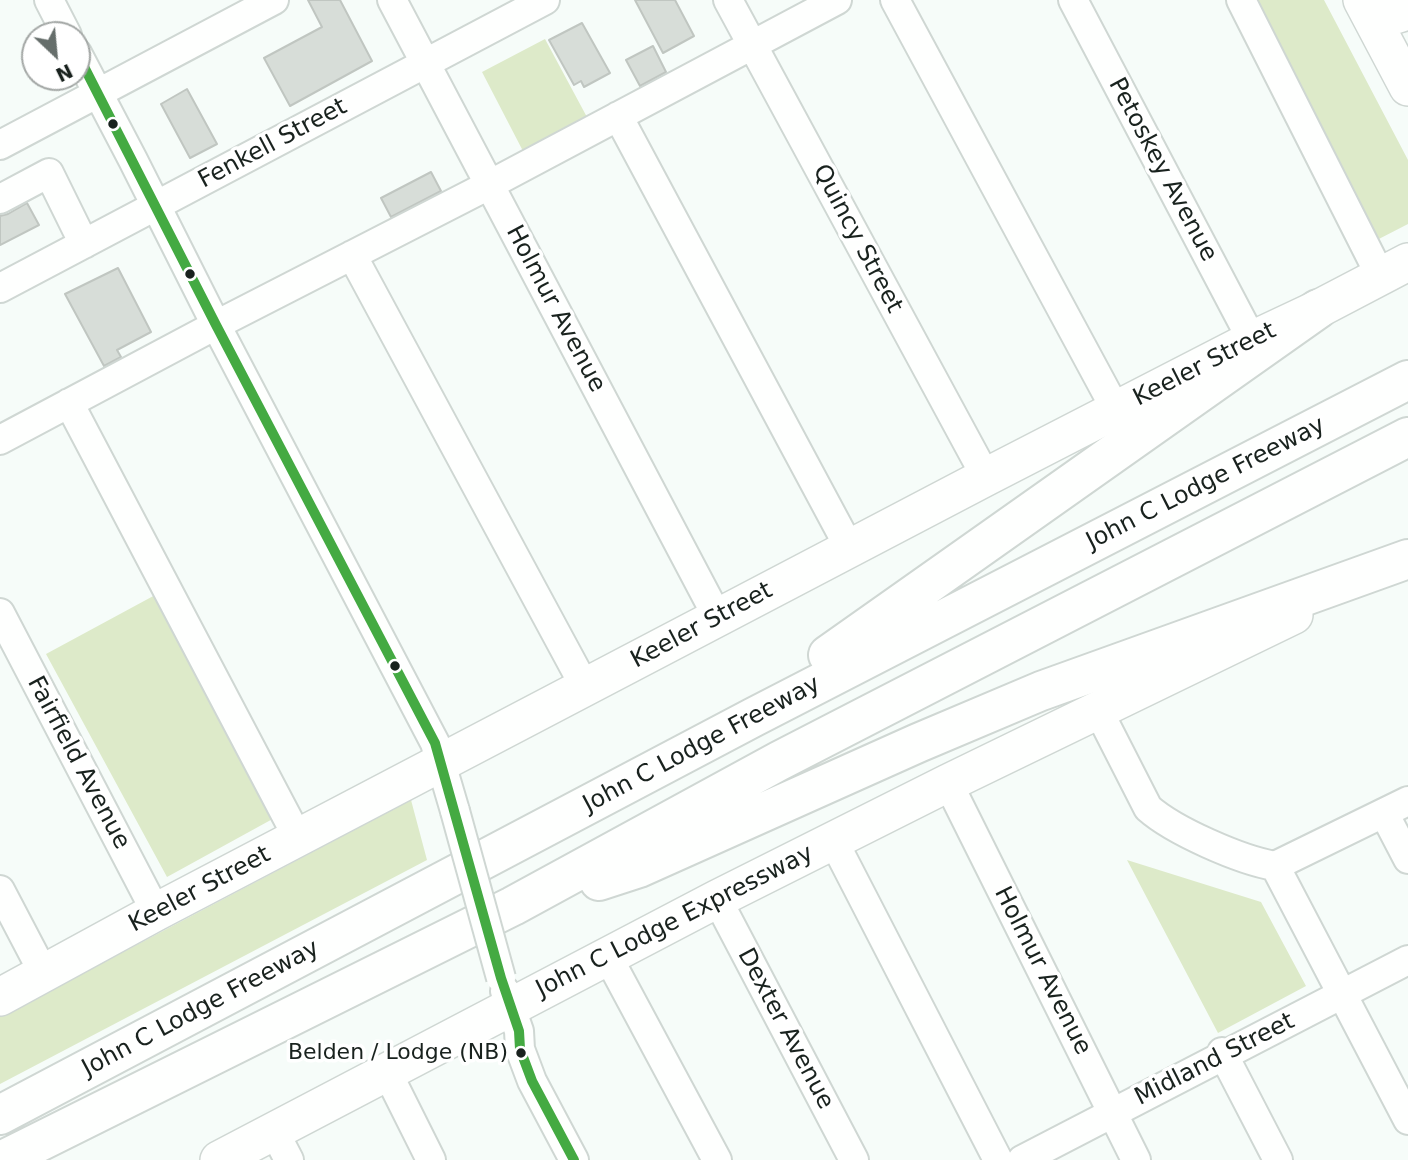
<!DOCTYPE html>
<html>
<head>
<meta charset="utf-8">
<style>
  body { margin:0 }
  #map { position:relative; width:1408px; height:1160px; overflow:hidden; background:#f6fcf9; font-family:"DejaVu Sans",sans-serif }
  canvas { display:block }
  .north { position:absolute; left:21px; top:21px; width:70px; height:70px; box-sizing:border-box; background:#fff; border:2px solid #a3a7a5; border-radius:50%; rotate:154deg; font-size:19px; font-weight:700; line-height:28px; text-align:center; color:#19221e }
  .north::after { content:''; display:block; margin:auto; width:24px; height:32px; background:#666e6b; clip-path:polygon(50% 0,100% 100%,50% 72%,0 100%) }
</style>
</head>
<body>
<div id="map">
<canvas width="1408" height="1160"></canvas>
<div class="north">N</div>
</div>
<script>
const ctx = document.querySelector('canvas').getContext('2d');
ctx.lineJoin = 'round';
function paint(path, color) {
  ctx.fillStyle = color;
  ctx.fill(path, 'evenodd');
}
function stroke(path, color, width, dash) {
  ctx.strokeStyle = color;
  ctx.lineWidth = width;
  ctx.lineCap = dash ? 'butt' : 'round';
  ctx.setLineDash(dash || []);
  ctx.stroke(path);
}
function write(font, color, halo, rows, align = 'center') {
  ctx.font = font + ' "DejaVu Sans",sans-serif';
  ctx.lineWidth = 7;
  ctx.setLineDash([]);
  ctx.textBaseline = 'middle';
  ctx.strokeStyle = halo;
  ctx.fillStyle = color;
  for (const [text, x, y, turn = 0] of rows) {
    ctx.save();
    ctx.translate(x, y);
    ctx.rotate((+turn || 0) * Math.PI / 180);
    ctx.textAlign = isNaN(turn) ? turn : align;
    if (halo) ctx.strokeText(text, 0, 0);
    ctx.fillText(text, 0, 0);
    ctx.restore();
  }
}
const green = new Path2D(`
  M1246,0H1324L1408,160V224L1373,242Z
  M545,39L588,119L524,153L482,72Z
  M157,594L278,816L167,877L46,654Z
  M411,800L427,860L0,1084V1017Z
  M1127,860L1261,902L1306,986L1218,1033Z`);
const building = new Path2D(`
  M308,0H340L372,61L290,106L264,58L322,27Z
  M635,0H675L694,36L663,53Z
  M582,23L610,73L584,87L581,81L574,85L549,40Z
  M653,46L666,72L640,86L626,60Z
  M187,89L217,144L190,158L161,104Z
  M431,172L441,191L391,217L381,198Z
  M27,203L39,225L0,245V216L8,214Z
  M118,268L151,332L117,350L121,357L104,366L65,294Z`);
const minor = new Path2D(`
  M49,0L67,35
  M392,0L718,618
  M728,0L986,477
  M895,0L1116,410
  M1073,0L1252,340
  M1241,0L1381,277
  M77,53L133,160L216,325L435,743L455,811
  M618,116L850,549
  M0,145L274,0
  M0,199L49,173L84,244
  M352,255L585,687
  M0,288L545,0
  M69,403L298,838
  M0,440L216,325L489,185L837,0
  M0,613L156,912
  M1098,710L1148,808C1174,831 1240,860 1275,866
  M948,783L1136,1160
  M1384,813L1408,859
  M833,840L998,1160
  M1275,866L1408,1120
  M1275,866L1408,801
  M0,890L44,974
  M717,899L854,1160
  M608,957L717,1160
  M505,991L519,1031L520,1049L532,1081L574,1160
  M1222,1052L1278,1160
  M387,1072L431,1160
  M274,1131L289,1160
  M1022,1160L1408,960`);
const major = new Path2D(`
  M1362,0L1408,87
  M1380,0L1384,7L1395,15L1408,11
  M0,997L156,912L986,477L1252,340L1318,309L1408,262
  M219,1160L717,899L948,783L1294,615`);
const highway = new Path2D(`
  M828,655L1318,309
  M599,881L639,868L918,743L1041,691L1408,559
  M0,1115L754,717L1408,380
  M3,1160L513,906L779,761L1408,437`);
const minorBridge = new Path2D(`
  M455,811L501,978`);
const bus1 = new Path2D(`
  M77,53L216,325L435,743L501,978L519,1031L520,1049L532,1081L574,1160`);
const markers = [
  [113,124,6,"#19221e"],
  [190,274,6,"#19221e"],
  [395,666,6,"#19221e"],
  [521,1053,6,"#19221e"]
];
const busNames = [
  ["Belden / Lodge (NB)",508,1053]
];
const streetNames = [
  ["Fenkell Street",273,144,-28],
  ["Petoskey Avenue",1162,170,62],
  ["Quincy Street",857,239,62],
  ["Holmur Avenue",555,309,62],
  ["Keeler Street",1205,365,-27],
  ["John C Lodge Freeway",1206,484,-27],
  ["Keeler Street",702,626,-28],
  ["John C Lodge Freeway",702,745,-28],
  ["Fairfield Avenue",78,763,62],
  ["Keeler Street",200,890,-28],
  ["John C Lodge Expressway",675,922,-27],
  ["Holmur Avenue",1042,971,63],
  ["John C Lodge Freeway",201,1009,-28],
  ["Dexter Avenue",785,1029,62],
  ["Midland Street",1215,1060,-27]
];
paint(green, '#ddeac9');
paint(building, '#d7ddd8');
stroke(building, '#c0c6c1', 2);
stroke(minor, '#cfd7d3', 32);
stroke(major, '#cfd7d3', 40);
stroke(highway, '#cfd7d3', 42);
stroke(minor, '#fefffe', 28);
stroke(major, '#fefffe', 37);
stroke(highway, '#fefffe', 38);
stroke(minorBridge, '#cfd7d3', 32, []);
stroke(minorBridge, '#fefffe', 28);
stroke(bus1, '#44aa42', 10);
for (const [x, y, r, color] of markers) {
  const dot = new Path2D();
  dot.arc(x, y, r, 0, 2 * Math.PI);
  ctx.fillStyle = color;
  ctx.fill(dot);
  stroke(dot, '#fff', 2.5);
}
write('22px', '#19221e', '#fff', busNames, 'right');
write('24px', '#19221e', '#fff', streetNames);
</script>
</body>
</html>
